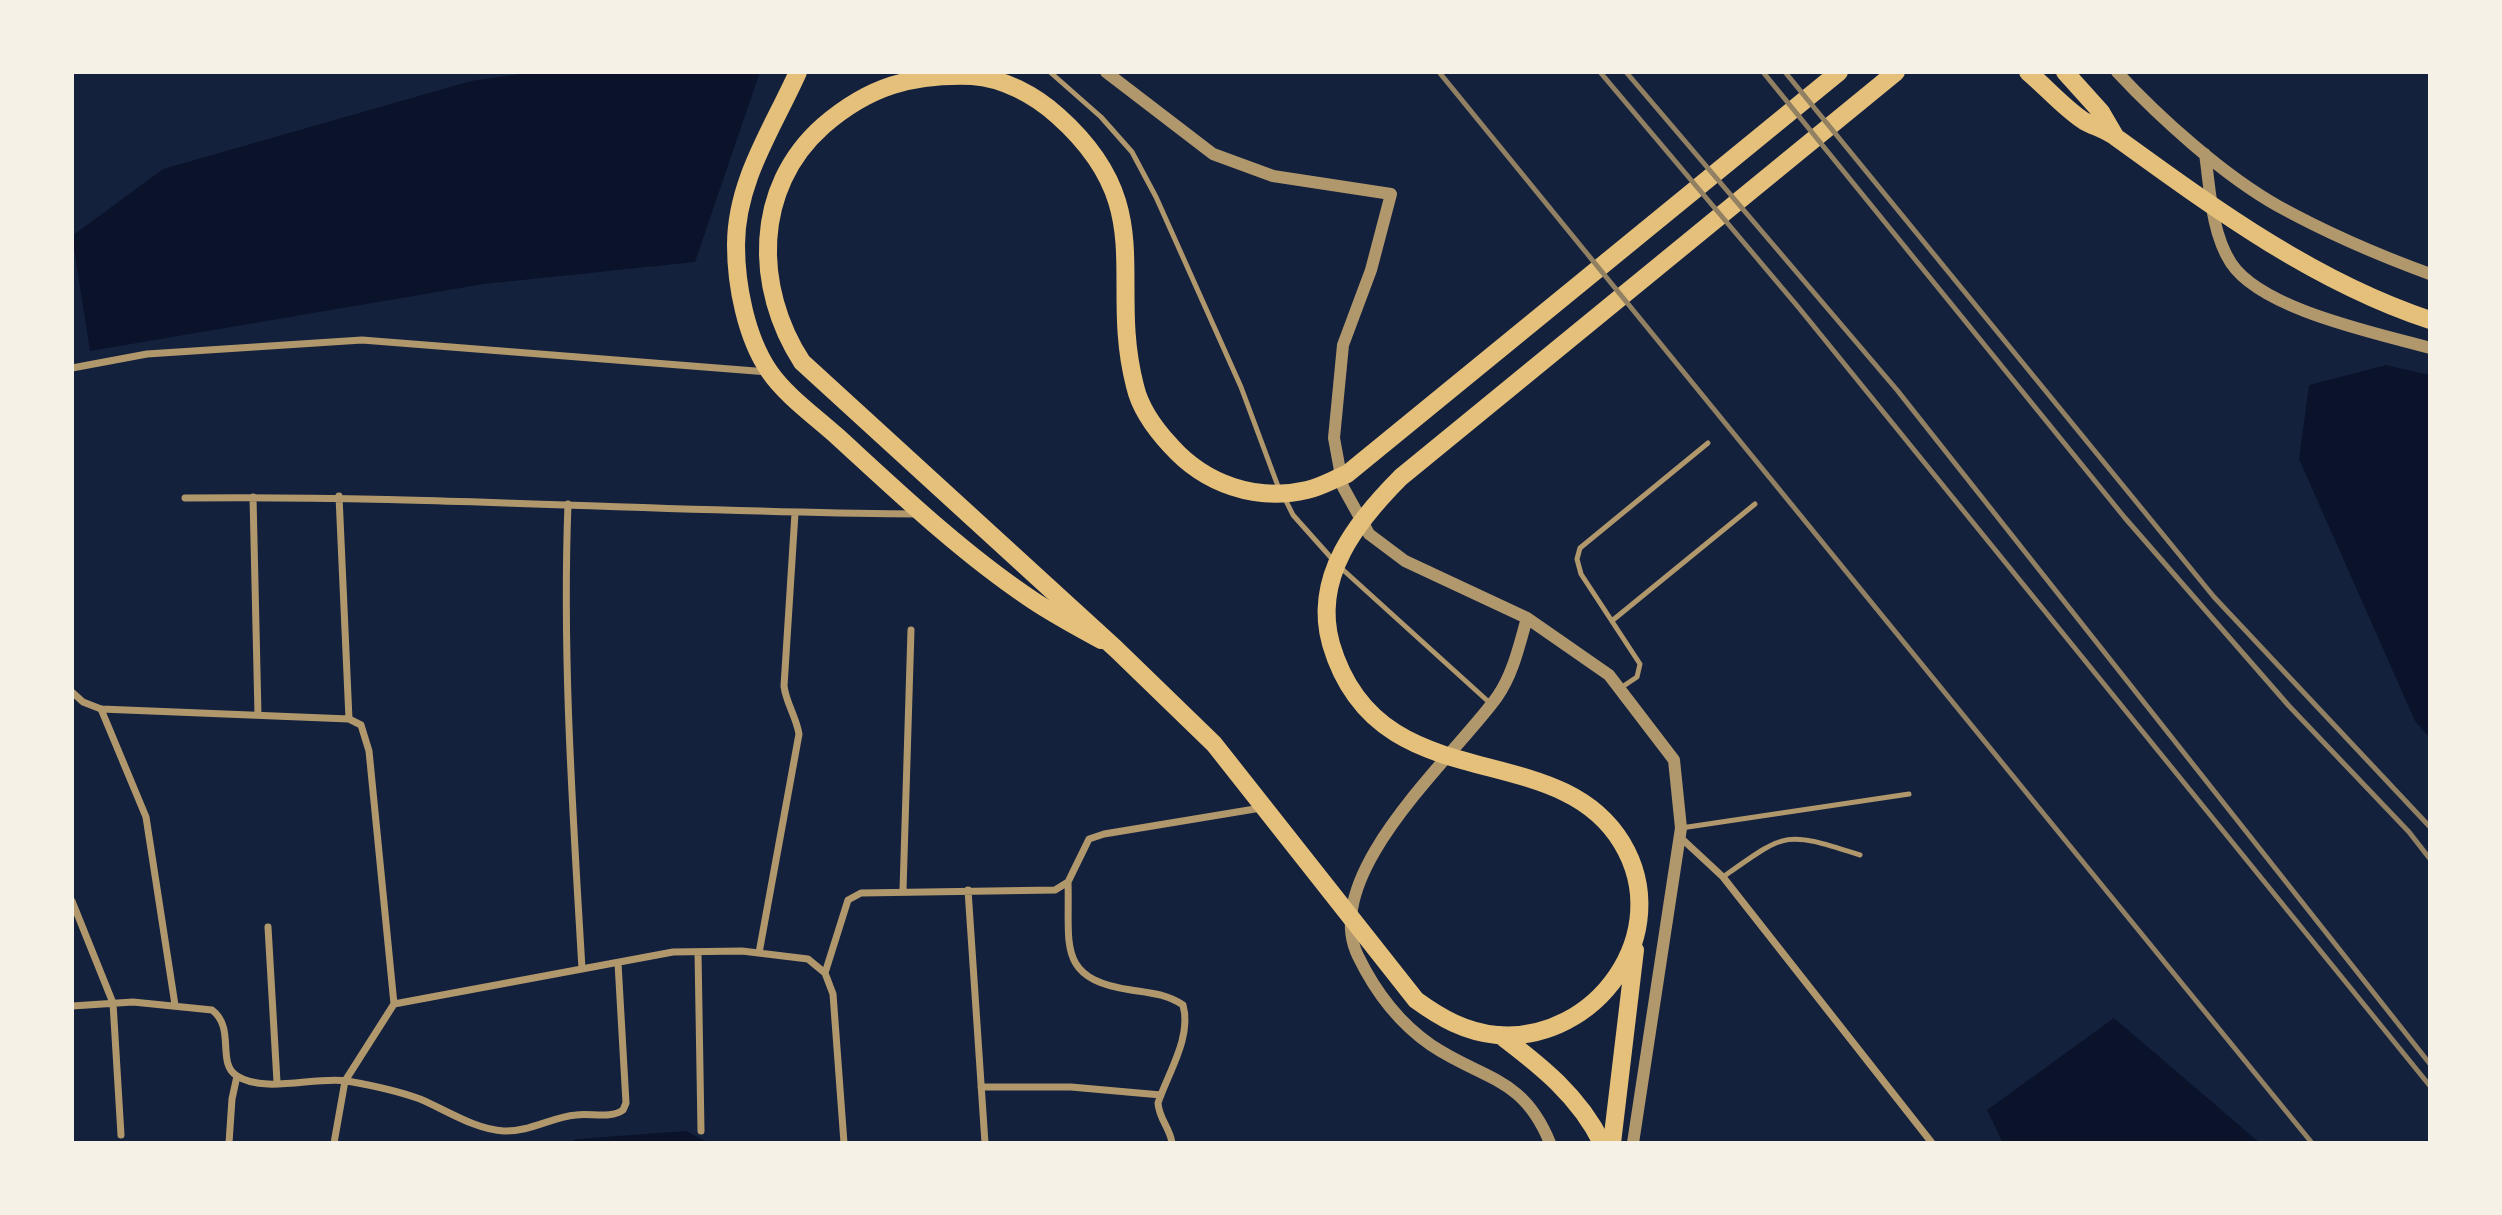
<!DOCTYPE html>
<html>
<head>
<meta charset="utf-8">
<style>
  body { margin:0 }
  #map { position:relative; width:2502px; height:1215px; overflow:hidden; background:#14213d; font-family:"Public Sans",sans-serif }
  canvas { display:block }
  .frame { position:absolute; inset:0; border:74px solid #f6f1e7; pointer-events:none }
</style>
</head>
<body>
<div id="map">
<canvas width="2502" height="1215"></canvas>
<div class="frame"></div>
</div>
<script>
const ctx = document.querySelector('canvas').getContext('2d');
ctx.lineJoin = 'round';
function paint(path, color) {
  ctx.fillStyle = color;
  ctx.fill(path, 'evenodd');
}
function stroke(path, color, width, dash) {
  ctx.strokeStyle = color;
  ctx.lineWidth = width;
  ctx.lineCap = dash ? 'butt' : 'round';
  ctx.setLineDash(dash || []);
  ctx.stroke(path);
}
const water = new Path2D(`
  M533,72H760L695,262L484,284L90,351L72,236L163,169L471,81Z
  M2386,365L2430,375V738L2415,721L2299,459L2309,385Z
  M2114,1018L2260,1143H2003L1987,1110Z
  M686,1131L709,1143H571L576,1139Z`);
const service = new Path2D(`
  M1050,72L1101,117L1132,152L1156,197L1241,387L1279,489
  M1284,497L1293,515L1334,561
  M1341,568L1491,704
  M1613,620L1755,504
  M1619,689L1637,677L1640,664L1581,574L1577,559L1580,548L1708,443
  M1681,828L1909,794
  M1723,877C1788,831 1784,831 1860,855`);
const minor = new Path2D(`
  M72,368L147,354L362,340L768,372
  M339,496L349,719
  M253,497L258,715
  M185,498C430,495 673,513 918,514
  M568,504C562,659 573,814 582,969
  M72,692L83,702L101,709L349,719L361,725L369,751L394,1004
  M101,709L146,817L175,1005
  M1680,837L1723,877L1932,1143
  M1068,882C1070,945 1056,979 1131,990C1151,993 1166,994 1183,1005C1192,1037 1168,1073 1158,1103C1159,1119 1170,1128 1172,1143
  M903,890L911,630
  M968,890L985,1143
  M72,901L113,1003L121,1135
  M268,927L277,1082
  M698,952L701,1131
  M759,953L799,734C796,716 786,703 784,686L795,513
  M825,973L848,900L861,893L1055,890L1068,882L1089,839L1104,834L1261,808
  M72,1006L133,1002L212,1010C236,1028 216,1063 237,1076C265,1094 316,1076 347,1081C370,1085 398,1091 420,1099C446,1110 476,1130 504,1131C529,1132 552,1117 576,1115C591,1113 611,1119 623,1110L626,1103L618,963
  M981,1087H1071L1161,1095
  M229,1143L232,1099L237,1076
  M334,1143L345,1081L394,1004L673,952L742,951L808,959L825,973L833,994L844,1143`);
const tertiary = new Path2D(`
  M1106,72L1213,154L1273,176L1391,194L1371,270L1343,345L1334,438L1343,487L1369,534L1405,561L1527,618L1609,675L1674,760L1681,828L1633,1143
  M2117,72C2160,118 2223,175 2278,206C2327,233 2378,255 2430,274
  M2205,154C2210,188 2211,232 2231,263C2262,310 2377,333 2430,348
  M1527,618C1519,646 1513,674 1497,697C1454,757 1318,875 1358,956C1375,991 1399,1023 1431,1045C1483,1080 1523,1076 1550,1143`);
const primary = new Path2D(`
  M798,72C773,128 736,181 736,245C736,285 746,337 769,371C786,396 816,417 838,437C898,492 960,551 1028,597C1051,613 1076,626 1101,640
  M2028,72C2046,87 2064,108 2084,121C2095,127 2107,130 2117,138C2215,209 2315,282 2430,320
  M2065,72L2101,112L2115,136`);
const trunk = new Path2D(`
  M1839,72L1347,474C1334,479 1321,487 1307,490C1256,502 1205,484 1171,446C1156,430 1140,408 1135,386C1107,278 1161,208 1058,116C1035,95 1003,78 972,76C912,74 869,86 823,126C753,188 754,288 802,362L1116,649L1214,744L1416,1000C1441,1018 1465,1032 1497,1035C1596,1043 1676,933 1622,843C1556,733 1378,804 1331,644C1312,577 1357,521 1401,477L1896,72
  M1500,1035C1541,1066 1579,1096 1602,1143
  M1612,1143L1635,950`);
const rail = new Path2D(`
  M1439,72L2312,1143
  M1600,72L1799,308L2430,1086
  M1626,72L1897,390L2430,1064
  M1763,72L2125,518L2289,706L2409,832L2430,859
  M1785,72L2214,597L2430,827`);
paint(water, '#0b132b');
stroke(service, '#b1986c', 5);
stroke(minor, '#b1986c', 7);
stroke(tertiary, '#b1986c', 12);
stroke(primary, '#e5c07b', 18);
stroke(trunk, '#e5c07b', 18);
stroke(rail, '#918062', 5);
</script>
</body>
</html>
